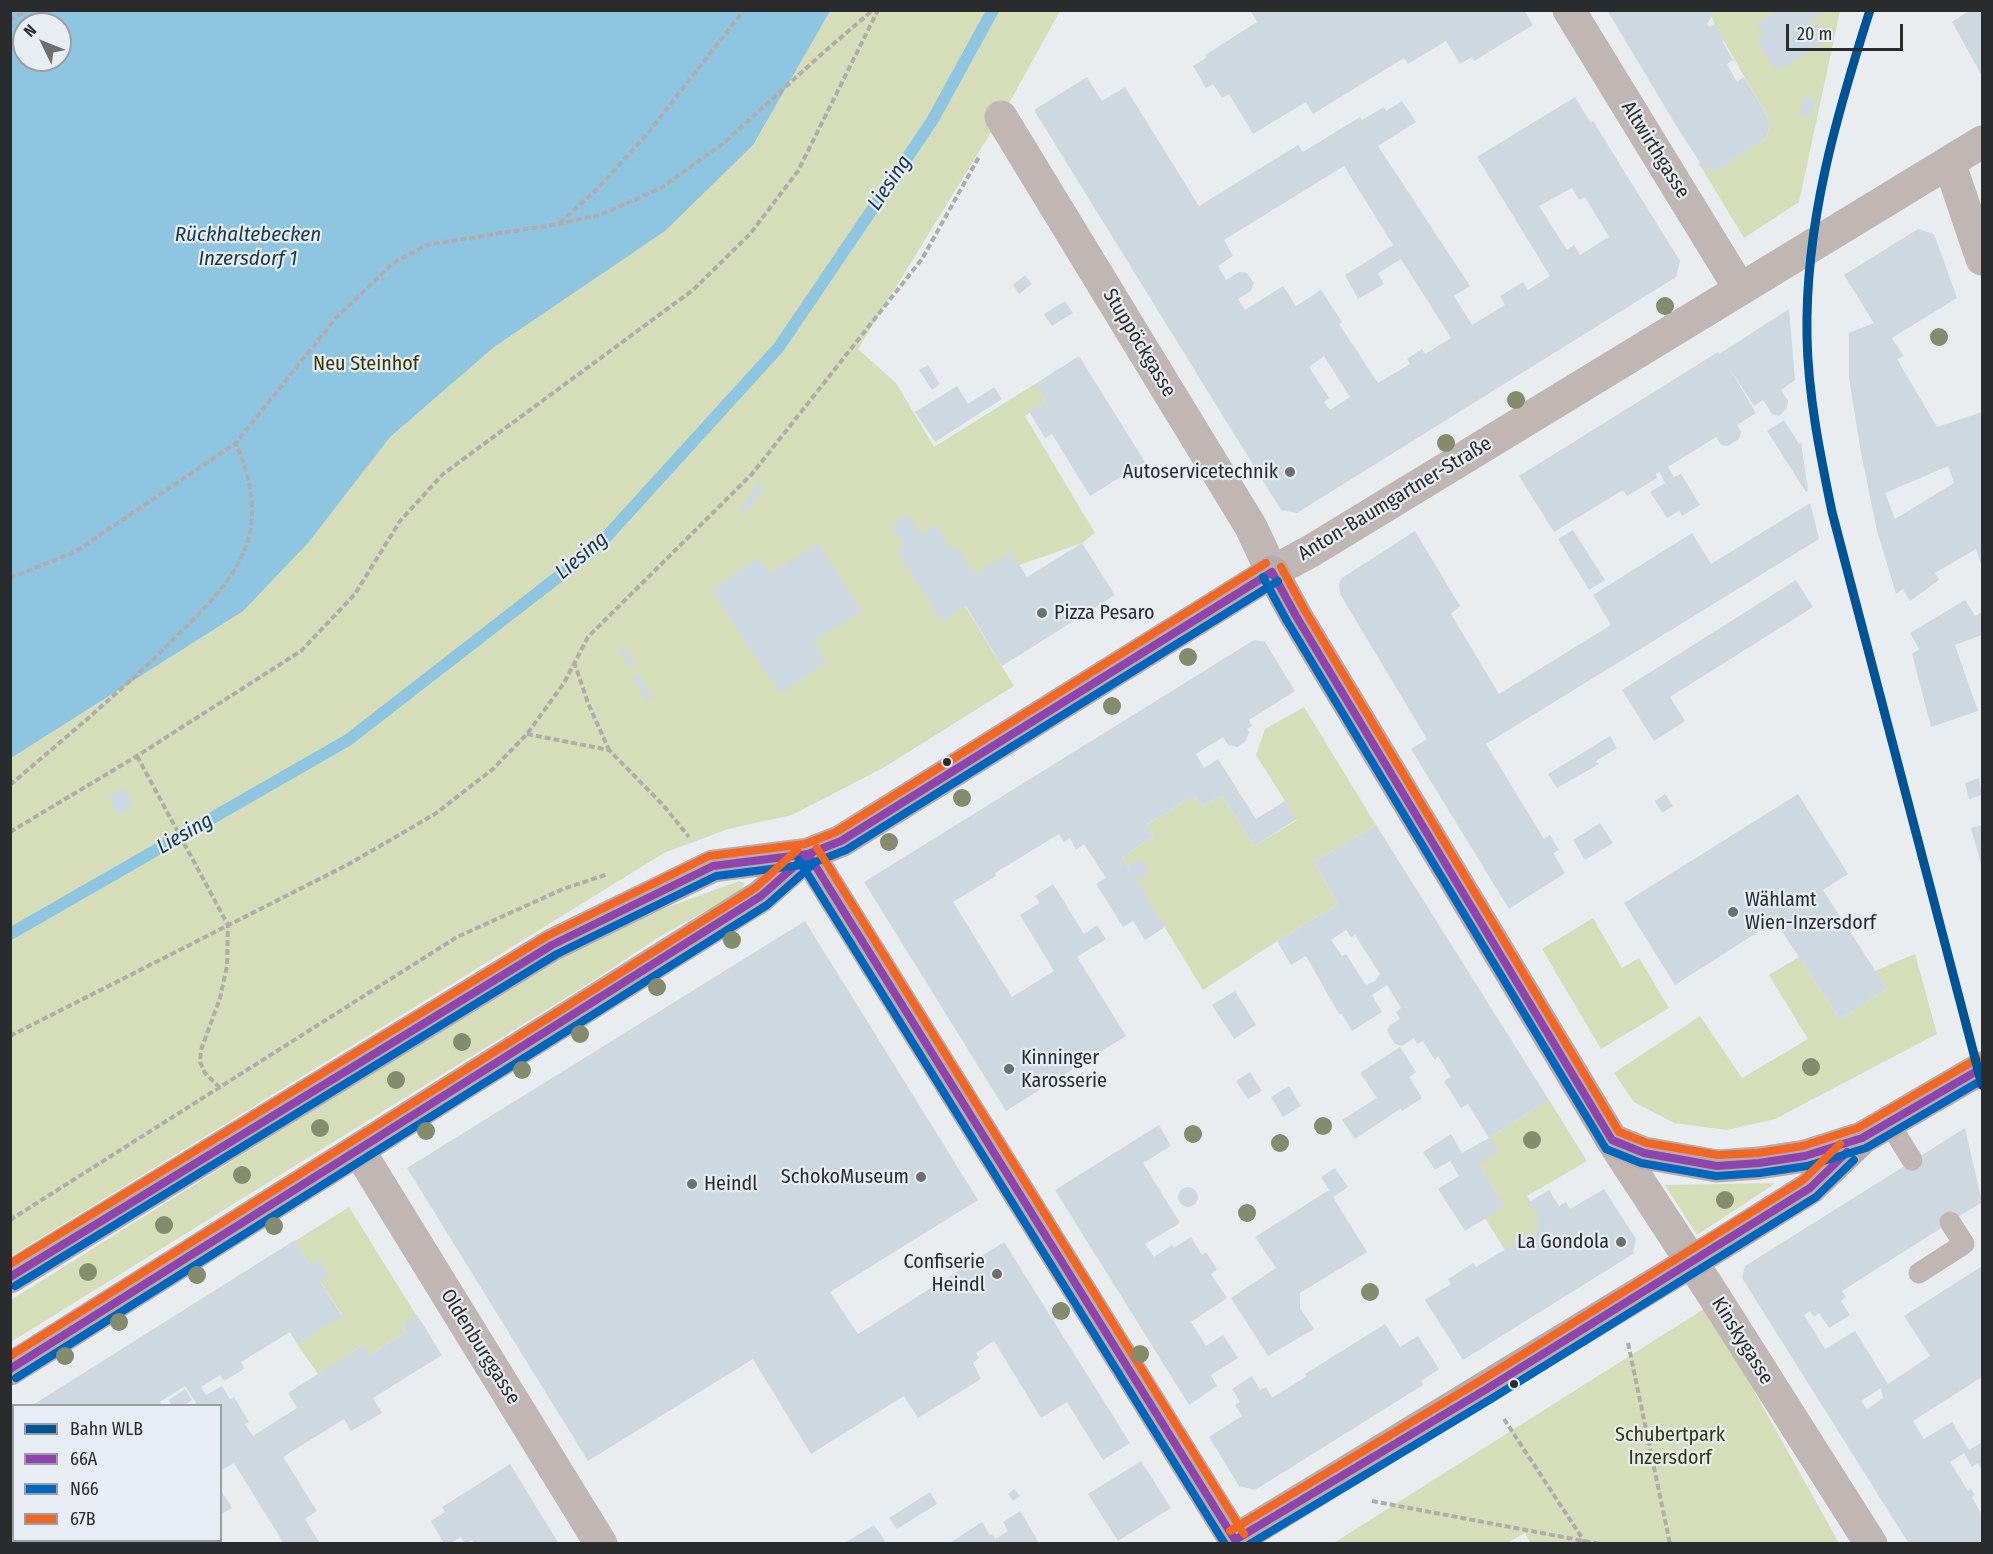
<!DOCTYPE html>
<html>
<head>
<meta charset="utf-8">
<style>
  body { margin:0 }
  #map { position:relative; width:1993px; height:1554px; overflow:hidden; background:#eaedf0; font-family:"Fira Sans Condensed",sans-serif }
  canvas { display:block }
  .frame { position:absolute; inset:0; border:12px solid #292b2d; pointer-events:none }
  .legend { position:absolute; left:12px; top:1404px; width:210px; height:138px; box-sizing:border-box; background:#e7edf3; border:2px solid #9b9fa4; margin:0; padding:8px 10px; list-style:none; font-size:18px; color:#292b2d }
  .legend li { display:flex; align-items:center; gap:12px; height:30px }
  .legend b { width:30px; border:2px solid #9b9fa4 }
  .north { position:absolute; left:12px; top:12px; width:60px; height:60px; box-sizing:border-box; background:#e7edf3; border:2px solid #9b9fa4; border-radius:50%; rotate:313deg; font-size:16px; font-weight:700; line-height:24px; text-align:center; color:#292b2d }
  .north::after { content:''; display:block; margin:auto; width:21px; height:27px; background:#6d6f71; clip-path:polygon(50% 0,100% 100%,50% 72%,0 100%) }
  .scale { position:absolute; left:1786px; top:24px; width:117px; height:27px; box-sizing:border-box; border:3px solid #292b2d; border-top:0; padding-left:8px; font-size:18px; line-height:21px; white-space:nowrap; color:#292b2d; -webkit-text-stroke:4px #e7edf3; paint-order:stroke }
</style>
</head>
<body>
<div id="map">
<canvas width="1993" height="1554"></canvas>
<div class="frame"></div>
<ul class="legend">
<li><b style="height:8px;background:#005395"></b>Bahn WLB</li>
<li><b style="height:8px;background:#8e44ad"></b>66A</li>
<li><b style="height:8px;background:#0065bd"></b>N66</li>
<li><b style="height:8px;background:#f26522"></b>67B</li>
</ul>
<div class="north">N</div>
<div class="scale">20 m</div>
</div>
<script>
const ctx = document.querySelector('canvas').getContext('2d');
ctx.lineJoin = 'round';
function paint(path, color) {
  ctx.fillStyle = color;
  ctx.fill(path, 'evenodd');
}
function stroke(path, color, width, dash) {
  ctx.strokeStyle = color;
  ctx.lineWidth = width;
  ctx.lineCap = dash ? 'butt' : 'round';
  ctx.setLineDash(dash || []);
  ctx.stroke(path);
}
function write(font, color, halo, rows, align = 'center') {
  ctx.font = font + ' "Fira Sans Condensed",sans-serif';
  ctx.lineWidth = 4.5;
  ctx.setLineDash([]);
  ctx.textBaseline = 'middle';
  ctx.strokeStyle = halo;
  ctx.fillStyle = color;
  for (const [text, x, y, turn = 0] of rows) {
    ctx.save();
    ctx.translate(x, y);
    ctx.rotate((+turn || 0) * Math.PI / 180);
    ctx.textAlign = isNaN(turn) ? turn : align;
    if (halo) ctx.strokeText(text, 0, 0);
    ctx.fillText(text, 0, 0);
    ctx.restore();
  }
}
const green = new Path2D(`
  M10,11H1060L1012,98L858,349L896,383L934,447L1035,384L1046,401L1025,416L1095,533L1082,543L954,588L1014,686L883,768L792,815L728,829L664,853L11,1256ZM24,24H60V60H24Z
  M1711,11H1840L1799,202L1744,238L1698,162L1709,169L1719,168L1767,137L1770,121L1714,24Z
  M1304,707L1376,825L1314,862L1338,904L1277,941L1203,990L1122,857L1154,836L1147,824L1194,796L1204,806L1222,795L1254,846L1297,820L1256,755L1265,729Z
  M739,881L745,883L740,892L659,937L588,984L11,1342V1300L479,1006L570,954L663,909Z
  M1593,918L1622,968L1639,958L1669,1008L1601,1049L1542,949Z
  M1915,954L1937,1034L1775,1119L1727,1130L1674,1123L1634,1102L1614,1073L1700,1016L1742,1078L1808,1039L1769,975L1799,957L1840,1019L1887,989L1875,971Z
  M1549,1100L1587,1161L1527,1196L1540,1218L1539,1229L1505,1250L1485,1218L1504,1205L1479,1165L1489,1138Z
  M1776,1183L1697,1235L1665,1185Z
  M349,1207L418,1318L402,1325L406,1332L369,1355L363,1345L318,1374L297,1344L342,1315L295,1241Z
  M1707,1307L1839,1543L1531,1544L1525,1533L1507,1543L1332,1544Z`);
const water = new Path2D(`
  M11,10H830V11L753,145L665,231L494,347L390,437L308,543L243,611L11,758ZM24,24H60V60H24Z`);
const stream = new Path2D(`
  M10,934L348,740L598,546L779,347L932,121L993,10`);
const building = new Path2D(`
  M1250,10H1524L1533,25L1474,61L1472,57L1460,64L1446,41L1408,64L1404,58L1313,114L1306,102L1253,134L1229,94L1222,98L1213,84L1206,88L1193,66L1207,57L1205,55L1257,22Z
  M1607,10H1711L1713,15L1707,24L1710,27L1714,24L1724,40L1722,41L1733,60L1727,64L1737,82L1744,77L1770,121L1767,137L1720,168L1713,170L1703,167L1680,132Z
  M1778,10H1828L1808,22L1811,28L1817,24L1825,36L1819,40L1821,45L1783,68L1781,65L1774,69L1757,41L1764,36L1756,24Z
  M1970,10H1982V76L1952,22Z
  M1087,77L1102,101L1125,87L1199,206L1298,145L1303,152L1360,117L1362,120L1384,107L1386,111L1402,101L1416,122L1378,146L1470,286L1454,296L1472,325L1505,305L1500,296L1523,282L1528,290L1550,276L1477,157L1575,97L1591,123L1593,121L1680,261L1676,277L1297,513L1281,510L1034,110ZM1344,166L1393,245L1345,275L1358,299L1384,284L1378,273L1401,259L1451,338L1425,354L1422,349L1407,359L1410,364L1378,383L1339,324L1342,322L1321,290L1296,306L1283,286L1245,310L1238,299L1251,291L1254,283L1247,273L1239,272L1226,280L1218,266L1233,256L1224,240ZM1572,188L1579,200L1585,197L1609,237L1580,255L1574,245L1567,250L1539,206ZM1324,356L1350,397L1330,410L1324,402L1329,398L1309,367Z
  M1803,97L1815,99L1812,117L1800,115Z
  M1918,229L1934,234L1957,298L1892,338L1904,356L1897,359L1937,427L1982,412V567L1976,549L1935,573L1939,580L1910,601L1903,589L1896,594L1877,531L1860,447L1849,378V333L1874,323L1844,275ZM1948,466L1954,483L1895,519L1885,493Z
  M1025,275L1032,284L1019,294L1013,285Z
  M1065,301L1073,313L1052,326L1044,314Z
  M1789,309L1795,380L1781,390L1788,401L1787,408L1779,416L1772,414L1763,400L1754,406L1728,366L1756,413L1737,425L1741,432L1739,439L1728,446L1721,445L1716,437L1668,467L1674,477L1681,474L1700,505L1682,516L1679,511L1667,518L1650,492L1665,483L1659,472L1656,474L1657,478L1627,496L1623,490L1554,532L1519,476L1718,352L1719,354Z
  M1079,356L1145,462L1090,496L1052,434L1045,438L1029,412L1046,401L1035,384Z
  M928,365L940,384L932,390L919,370Z
  M957,386L968,404L994,387L1002,399L935,442L915,412Z
  M1784,420L1799,444L1801,442L1808,490L1806,492L1767,431Z
  M759,483L765,488L744,514L738,510Z
  M1810,503L1819,539L1486,744L1544,839L1550,835L1559,850L1553,853L1565,873L1509,909L1411,749L1427,739L1340,594L1339,584L1342,578L1415,531L1460,606L1451,614L1499,694L1611,625L1593,595L1692,533L1711,564Z
  M908,514L920,534L936,525L952,551L957,547L975,575L1011,552L1027,577L1082,543L1115,595L1002,666L966,606L941,621L897,550L904,546L891,525Z
  M1573,530L1605,580L1589,590L1558,539Z
  M818,543L862,611L813,642L827,662L780,694L711,590L759,558L770,574Z
  M1796,580L1813,607L1670,697L1685,721L1654,741L1622,690Z
  M1965,600L1975,616L1982,612V635L1955,645L1978,711L1931,727L1912,654L1919,649L1910,633Z
  M1254,640L1265,642L1295,691L1249,720L1252,726L1247,729L1249,732L1246,741L1238,747L1228,745L1223,737L1196,754L1204,768L1218,759L1256,819L1285,801L1297,819L1254,846L1222,795L1204,806L1194,796L1147,824L1154,836L1122,857L1130,870L1131,865L1136,861H1142L1146,865L1148,871L1145,876L1140,879L1134,876L1165,927L1145,940L1133,921L1123,927L1096,884L1106,878L1084,844L1076,850L1070,838L1064,842L1059,834L995,873L996,876L953,902L1012,997L1054,971L1020,915L1040,903L1035,896L1053,884L1084,934L1097,925L1106,939L1077,957L1126,1036L1006,1111L864,882Z
  M622,645L636,666L631,669L617,649Z
  M637,673L653,697L647,701L631,677Z
  M1610,736L1617,748L1596,761L1599,764L1557,788L1548,774Z
  M1979,778L1982,795L1969,799L1965,783Z
  M124,788L134,806L118,815L109,797Z
  M1665,794L1673,806L1662,813L1655,801Z
  M1798,794L1848,874L1823,890L1887,989L1840,1019L1775,921L1675,985L1624,903Z
  M1600,823L1613,843L1585,860L1573,840Z
  M1376,825L1549,1100L1489,1138L1468,1104L1461,1108L1444,1081L1451,1077L1438,1056L1435,1060L1423,1041L1417,1044L1414,1038L1402,1046L1395,1044L1387,1031L1390,1025L1400,1019L1396,1012L1401,1008L1387,985L1372,995L1382,1012L1352,1031L1342,1014H1339L1306,956L1291,965L1277,941L1338,904L1314,862ZM1346,930L1351,937L1355,935L1380,974L1375,981L1366,985L1346,954L1342,956L1331,940Z
  M1982,825V868L1971,828Z
  M805,921L978,1200L830,1292L858,1334L1004,1242L1130,1443L1103,1460L1067,1402L1041,1418L994,1341L976,1353L979,1358L973,1363L981,1379L918,1418L904,1396L811,1454L753,1359L588,1461L407,1168Z
  M1235,991L1256,1025L1234,1039L1212,1005Z
  M1400,1047L1416,1072L1409,1077L1422,1098L1402,1111L1400,1109L1355,1139L1342,1120L1377,1098L1360,1073Z
  M1250,1072L1262,1091L1248,1099L1236,1081Z
  M1289,1086L1301,1106L1283,1117L1271,1097Z
  M1159,1125L1171,1146L1143,1163L1180,1223L1145,1244L1154,1257L1172,1245L1174,1248L1191,1237L1202,1255L1206,1252L1217,1269L1211,1274L1227,1298L1191,1322L1206,1346L1223,1335L1238,1358L1211,1375L1217,1386L1189,1405L1055,1190Z
  M1965,1128L1982,1202L1842,1291L1846,1297L1841,1301L1850,1315L1829,1328L1819,1313L1814,1317L1810,1311L1804,1315L1825,1349L1855,1331L1888,1384L1930,1356L1904,1316L1982,1266V1377L1913,1421L1924,1439L1952,1422L1969,1450L1982,1442V1471L1978,1463L1972,1467L1964,1453L1950,1462L1968,1491L1971,1489L1975,1495L1972,1497L1982,1515V1544H1909L1742,1278L1745,1266ZM1881,1388L1883,1398L1867,1409L1861,1401Z
  M1451,1134L1462,1153L1489,1138L1499,1152L1479,1165L1505,1206L1465,1231L1438,1189L1459,1176L1450,1161L1435,1170L1423,1152Z
  M1335,1168L1348,1187L1333,1197L1367,1252L1300,1293V1308L1314,1329L1268,1356L1231,1298L1276,1268L1255,1237L1329,1190L1321,1177Z
  M1178 1197a10 10 0 1 1 20 0a10 10 0 1 1-20 0Z
  M1604,1189L1636,1239L1633,1254L1463,1360L1425,1300L1451,1284L1448,1279L1473,1263L1476,1267L1539,1229L1534,1222L1540,1218L1529,1202L1549,1190L1559,1206L1566,1202L1570,1209Z
  M295,1240L310,1265L319,1259L329,1276L320,1281L342,1316L297,1344L290,1332L241,1362L244,1369L224,1381L220,1375L201,1387L206,1395L222,1386L230,1399L234,1397L249,1422L245,1424L253,1436L297,1408L288,1393L363,1345L369,1355L406,1332L402,1325L417,1315L442,1355L373,1398L382,1413L351,1431L344,1419L283,1457L317,1511L305,1519L319,1542L316,1544H284L234,1463L220,1471V1406H193L196,1403L185,1386L160,1402L163,1406H31Z
  M1385,1324L1400,1347L1418,1336L1439,1369L1421,1381L1423,1385L1255,1490L1239,1486L1209,1437L1242,1416L1235,1405L1240,1402L1232,1389L1252,1376L1260,1390L1266,1387L1272,1398L1307,1376L1305,1374Z
  M185,1389L192,1400L183,1406H172L169,1400Z
  M14,1416V1521L10,1517V1418Z
  M1141,1461L1171,1508L1118,1541L1088,1494Z
  M510,1464L559,1544H474L472,1540L465,1544L461,1537L449,1544H444L431,1521L445,1512L442,1507Z
  M1014,1489L1020,1496L1013,1501L1008,1494Z
  M222,1492L232,1508L220,1515V1493Z
  M930,1492L937,1504L897,1529L889,1518Z
  M1020,1511L1040,1544H948L982,1522L989,1534L994,1536L995,1539L1008,1531L1003,1522Z
  M874,1525L885,1541L881,1544H843Z
  M25,1540H127L129,1544H27Z`);
const path = new Path2D(`
  M10,20L28,10
  M560,223L601,185L648,133L744,10
  M10,578L75,552L236,443L335,319L392,264L426,245L559,224L600,215L661,188L725,142L824,52L873,10
  M574,662L588,703L609,750
  M527,734L609,750L663,805L689,837
  M137,756L228,925L227,966L220,998L201,1050L200,1062L205,1073L220,1088
  M10,785C66,737 123,690 174,639C203,610 238,578 249,537C257,505 248,472 236,443
  M10,832L137,756L301,651L355,594L400,521L443,474L693,290L750,234L798,171L878,10
  M10,1036L349,864L435,814L493,769L527,734L564,683L588,637L752,474L922,259L980,155
  M10,1220L457,937L563,889L608,874
  M1628,1343L1670,1544
  M1504,1419L1586,1544
  M1372,1501L1600,1544`);
const service = new Path2D(`
  M1888,1121L1912,1160
  M1919,1273L1964,1244L1950,1222`);
const minor = new Path2D(`
  M1569,10L1740,289
  M1001,117L1251,527L1272,572L1311,551L1982,142
  M1949,162L1982,259
  M1612,1140L1712,1293L1871,1544
  M359,1151L601,1544`);
const secondary = new Path2D(`
  M808,854L1235,1540L1719,1245L1810,1188L1862,1138L1982,1068
  M10,1277L552,945L713,866L808,854L841,841L1272,572L1296,616L1612,1140L1644,1153L1717,1166L1759,1163L1805,1156L1862,1138
  M10,1369L761,896L808,854`);
const bus1 = new Path2D(`
  M1272,572L1296,616L1612,1140L1644,1153L1717,1166L1759,1163L1805,1156L1862,1138L1982,1068
  M808,854L1235,1540
  M10,1277L552,945L713,866L808,854L841,841L1272,572
  M10,1369L761,896L806,856
  M1235,1540L1485,1390L1810,1188L1847,1152`);
const bus2 = new Path2D(`
  M1263,577L1287,621L1606,1149L1641,1163L1716,1176L1760,1173L1807,1166L1866,1148L1982,1080
  M799,860L1225,1544
  M15,1286L557,954L716,876L810,864L846,850L1278,581
  M16,1378L767,905L811,866
  M1250,1544L1491,1399L1816,1197L1854,1160`);
const bus3 = new Path2D(`
  M1281,567L1305,611L1619,1132L1647,1143L1718,1155L1758,1153L1803,1146L1858,1128L1977,1059
  M817,848L1244,1534
  M10,1264L547,936L709,856L805,844L836,832L1266,563
  M10,1356L755,888L797,850
  M1230,1531L1480,1381L1803,1180L1840,1144`);
const rail1 = new Path2D(`
  M1870,10C1836,117 1805,223 1807,336C1808,395 1820,454 1832,512L1982,1085`);
const trees = [
  [1665,306],
  [1939,337],
  [1516,400],
  [1446,443],
  [1188,657],
  [1112,706],
  [962,798],
  [889,842],
  [732,940],
  [657,987],
  [580,1034],
  [462,1042],
  [1811,1067],
  [522,1070],
  [396,1080],
  [1323,1126],
  [320,1128],
  [426,1131],
  [1193,1134],
  [1532,1140],
  [1280,1143],
  [242,1175],
  [1725,1200],
  [1247,1213],
  [164,1225],
  [274,1226],
  [88,1272],
  [197,1275],
  [1370,1292],
  [1061,1311],
  [119,1322],
  [1140,1354],
  [65,1356]
];
const markers = [
  [1290,472,6,"#6d6f71"],
  [1042,613,6,"#6d6f71"],
  [947,762,5,"#292b2d"],
  [1733,912,6,"#6d6f71"],
  [1009,1069,6,"#6d6f71"],
  [921,1177,6,"#6d6f71"],
  [692,1184,6,"#6d6f71"],
  [1621,1242,6,"#6d6f71"],
  [997,1274,6,"#6d6f71"],
  [1514,1384,5,"#292b2d"]
];
const streetNames = [
  ["Altwirthgasse",1655,150,58],
  ["Stuppöckgasse",1139,343,59],
  ["Anton-Baumgartner-Straße",1395,499,-31],
  ["Kinskygasse",1742,1341,58],
  ["Oldenburggasse",480,1347,58]
];
const parkNames = [
  ["Neu Steinhof",366,364],
  ["Schubertpark",1670,1435],
  ["Inzersdorf",1670,1458]
];
const poiNames = [
  ["Autoservicetechnik",1278,472],
  ["Pizza Pesaro",1054,613,"left"],
  ["Wählamt",1745,900,"left"],
  ["Wien-Inzersdorf",1745,923,"left"],
  ["Kinninger",1021,1058,"left"],
  ["Karosserie",1021,1081,"left"],
  ["SchokoMuseum",909,1177],
  ["Heindl",704,1184,"left"],
  ["La Gondola",1609,1242],
  ["Confiserie",985,1262],
  ["Heindl",985,1285]
];
const waterNames = [
  ["Liesing",890,183,-56],
  ["Rückhaltebecken",248,235],
  ["Inzersdorf 1",248,259],
  ["Liesing",582,556,-40],
  ["Liesing",185,834,-30]
];
paint(green, '#d5deb9');
paint(water, '#8ec5e1');
stroke(stream, '#8ec5e1', 12);
paint(building, '#ced8e1');
stroke(path, '#b1acab', 4, [6, 3]);
stroke(service, '#c0b7b5', 21);
stroke(minor, '#c0b7b5', 33);
stroke(secondary, '#b8acaa', 33);
stroke(bus1, '#8e44ad', 8);
stroke(bus2, '#0065bd', 8);
stroke(bus3, '#f26522', 8);
stroke(rail1, '#005395', 9);
ctx.fillStyle = '#858b6d';
for (const [x, y] of trees) {
  ctx.beginPath();
  ctx.arc(x, y, 9, 0, 2 * Math.PI);
  ctx.fill();
}
for (const [x, y, r, color] of markers) {
  const dot = new Path2D();
  dot.arc(x, y, r, 0, 2 * Math.PI);
  ctx.fillStyle = color;
  ctx.fill(dot);
  stroke(dot, '#e7edf3', 2);
}
write('20px', '#292b2d', '#e7edf3', streetNames);
write('20px', '#333a01', '#e7edf3', parkNames);
write('20px', '#292b2d', '#e7edf3', poiNames, 'right');
write('italic 21px', '#16394a', '#e7edf3', waterNames);
</script>
</body>
</html>
